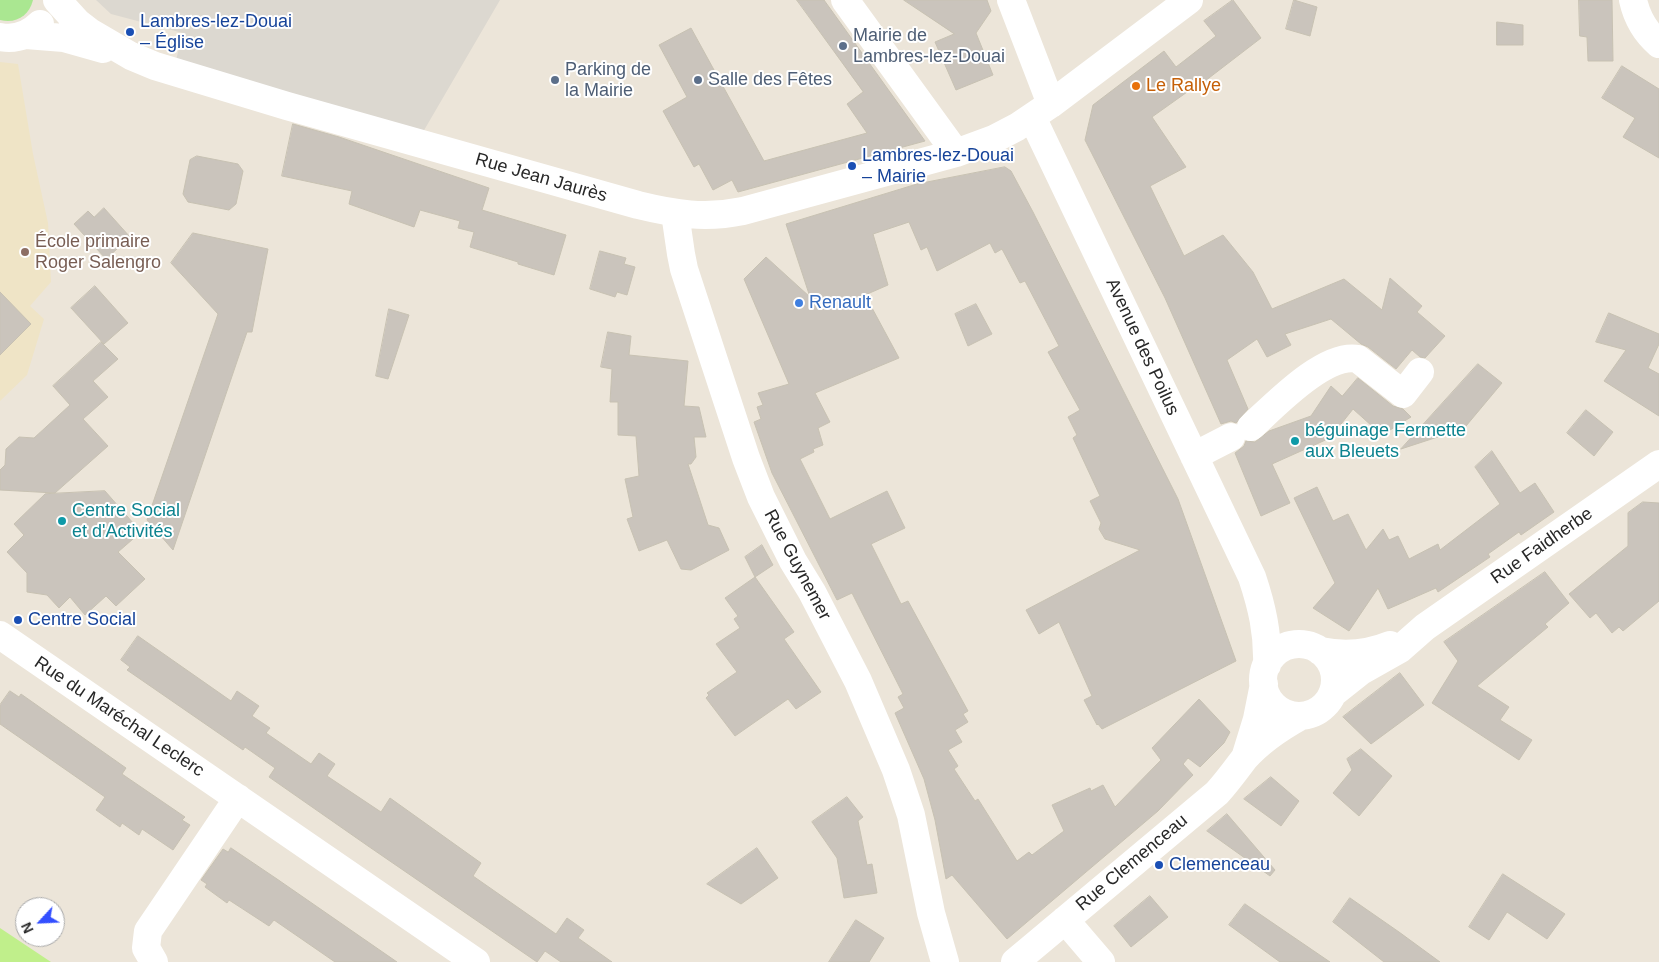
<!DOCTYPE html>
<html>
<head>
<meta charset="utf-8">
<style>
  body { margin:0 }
  #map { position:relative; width:1659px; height:962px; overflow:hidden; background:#ece5d9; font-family:Helvetica,sans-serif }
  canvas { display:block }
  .north { position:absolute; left:15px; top:897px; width:50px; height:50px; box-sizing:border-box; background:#fff; border:1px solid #a9a9a9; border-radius:50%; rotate:245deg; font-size:14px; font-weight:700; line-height:20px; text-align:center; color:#282828 }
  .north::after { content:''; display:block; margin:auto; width:18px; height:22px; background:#334fff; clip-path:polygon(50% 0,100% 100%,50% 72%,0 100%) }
</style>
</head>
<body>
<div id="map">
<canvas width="1659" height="962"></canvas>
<div class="north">N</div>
</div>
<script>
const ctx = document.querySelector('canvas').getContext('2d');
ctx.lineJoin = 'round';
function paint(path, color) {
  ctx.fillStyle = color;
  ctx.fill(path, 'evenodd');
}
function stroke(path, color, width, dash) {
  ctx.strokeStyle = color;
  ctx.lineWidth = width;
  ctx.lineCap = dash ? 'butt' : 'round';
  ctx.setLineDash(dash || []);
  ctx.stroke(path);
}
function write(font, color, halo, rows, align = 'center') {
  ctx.font = font + ' Helvetica,sans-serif';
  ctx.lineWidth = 4;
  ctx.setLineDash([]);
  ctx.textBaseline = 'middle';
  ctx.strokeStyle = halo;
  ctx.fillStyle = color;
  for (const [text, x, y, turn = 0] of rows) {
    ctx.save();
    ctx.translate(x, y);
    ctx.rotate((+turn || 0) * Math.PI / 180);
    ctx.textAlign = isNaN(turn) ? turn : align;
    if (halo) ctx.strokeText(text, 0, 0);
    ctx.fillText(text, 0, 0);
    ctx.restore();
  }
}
const education = new Path2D(`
  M0,62L18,64L33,154L48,223L51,282L30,306L44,319L27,375L0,401Z`);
const green = new Path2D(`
  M0,0H33C29,16 16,24 0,20Z`);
const pitch = new Path2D(`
  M0,928L51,962H0Z`);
const plaza = new Path2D(`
  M96,0H500L423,132L176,60L183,33L111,14Z`);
const building = new Path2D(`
  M797,0H824L925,141L738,192L732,180L713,190L699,164L694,167L663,111L687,97L659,45L691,28L764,161L867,133L847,104L863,92Z
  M904,0H987L991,11L976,33L993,75L956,90L935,42L954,34Z
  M1233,0L1261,38L1205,81L1204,80L1152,117L1186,167L1150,186L1184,256L1223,235L1253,272L1272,309L1344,279L1382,310L1390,278L1422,306L1417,312L1445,336L1425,358L1420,357L1412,350L1396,369L1368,347L1361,344L1331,319L1285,334L1291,345L1267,357L1257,339L1227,360L1248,409L1236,423L1231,421L1221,424L1165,298L1085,140L1093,105L1164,51L1176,67L1216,36L1204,21Z
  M1294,0L1317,7L1310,36L1286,29Z
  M1579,0H1612L1613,61H1588L1587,37L1580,36Z
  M1497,22L1523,25V45H1497Z
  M1622,66L1659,89V158L1623,137L1635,118L1602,98Z
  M293,124L339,137L489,188L482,210L566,235L554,275L518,264V262L470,247L474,232L458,228L460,221L420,210L414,227L349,204L352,191L282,176Z
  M197,156L238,164L243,171L236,204L229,210L188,202L183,194L190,160Z
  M1005,167L1011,171L1033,212L1178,499L1236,661L1102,729L1098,724L1097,725L1084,700L1092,696L1059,622L1039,634L1026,610L1140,550L1105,539L1099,529L1101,523L1090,501L1100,496L1073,438L1077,435L1068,417L1080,410L1048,352L1059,346L1025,281L1020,283L1002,249L995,253L990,243L937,271L927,247L921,250L909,222L873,234L888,285L865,295L899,358L815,393L830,422L818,428L823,445L813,449L814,452L800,459L830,519L887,491L905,528L871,544L901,604L908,601L968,711L963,714L968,722L955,730L962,742L948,750L958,766L954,769L975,801L978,799L1017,861L1029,852L1032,855L1064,831L1052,805L1090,788L1091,791L1103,785L1115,807L1161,760L1152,748L1199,699L1230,732L1224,743L1200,767L1188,758L1183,764L1193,775L1158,811L1007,939L952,875L946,879L935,820L924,779L895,713L904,708L898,697L903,694L852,593L837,600L772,473L754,422L761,419L757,407L763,405L758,393L789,384L744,279L766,257L810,297L786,224L917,184Z
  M104,208L130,237L106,259L74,224L88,211L94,217Z
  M193,233L268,249L252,332H247L173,550L147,520L218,314L171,263Z
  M600,251L626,258L624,264L635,267L627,295L617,292L615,297L590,289Z
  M95,286L128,323L104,344L71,308Z
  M0,292L31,324L0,355Z
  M976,304L992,334L968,346L955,314Z
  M389,309L409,315L388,379L376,376Z
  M1609,313L1659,334V344L1648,368L1659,374V416L1604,381L1626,350L1596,342Z
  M608,332L631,336L629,355L688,361L684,406L699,407L706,437H694L696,457L691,464H688L708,525L719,528L729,550L691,570L681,569L667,540L639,551L627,519L633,517L625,479L639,476L636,436L618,435V402H610L612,369L601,367Z
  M101,342L118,359L93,381L108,397L83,419L108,446L55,493L0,490V470L5,465L6,449L19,437L34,438L70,405L53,386Z
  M1478,364L1502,383L1456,438L1453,432L1401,449Z
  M1358,378L1393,406L1403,409L1411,417L1382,435L1353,409L1330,438L1272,464L1290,503L1261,516L1235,453L1244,446L1246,441L1255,442L1269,431L1311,416L1331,386L1342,396Z
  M1586,410L1613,432L1594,456L1567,433Z
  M1492,451L1520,493L1535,483L1554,512L1521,535L1519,532L1488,554L1490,557L1438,592L1436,588L1388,609L1378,588L1349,631L1313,608L1335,583L1294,498L1317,487L1333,521L1348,514L1366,550L1383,529L1389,540L1398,536L1409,559L1438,544L1440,550L1500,504L1475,467Z
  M105,491L141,532L118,552L145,579L116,606L106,596L85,615L70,597L59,608L47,595L27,592V573L7,552L24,535L14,524L45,494Z
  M1643,502L1659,503V601L1623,631L1619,627L1612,633L1596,613L1590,618L1569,594L1628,546V513Z
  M762,545L773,565L755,577L794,632L784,639L821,692L796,709L788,699L735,736L706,698L709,695L707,693L737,672L716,644L740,628L734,619L738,616L725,598L755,577L745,557Z
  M1545,572L1569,603L1545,624L1548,627L1477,686L1509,707L1500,720L1532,740L1519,760L1432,703L1458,661L1444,642Z
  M138,636L231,701L237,691L259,706L252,716L270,728L266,733L311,764L319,753L335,764L327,776L381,812L390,798L481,863L473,876L556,934L567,918L584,930L578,938L612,962H561L545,951L537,962L368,846L269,777L275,768L245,747L243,750L127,670L130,667L121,660Z
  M1400,673L1424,705L1371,744L1343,717Z
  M10,691L19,697L21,694L126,768L122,774L185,817L182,820L190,825L173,850L142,829L139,835L122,823L120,827L96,810L105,797L0,724V705Z
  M1361,749L1392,776L1359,816L1333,793L1352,770L1347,759Z
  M1271,777L1299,801L1281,826L1244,799Z
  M847,797L863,817L858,821L867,865L872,864L877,893L844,898L837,858L812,822Z
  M1227,814L1275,870L1270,876L1207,831Z
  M231,848L277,879L397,962H335L274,920L269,926L229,900L227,903L205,887L207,884L201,880L223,849L228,852Z
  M757,848L778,878L741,904L707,884Z
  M1503,874L1565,914L1547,939L1507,912L1489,940L1469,927Z
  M1150,896L1168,917L1131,947L1114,926Z
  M1350,898L1399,932L1440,962H1384L1333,922Z
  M1245,904L1286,932L1330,962H1280L1229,925Z
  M856,920L884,938L869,962H829Z`);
const minor = new Path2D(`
  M57,0L77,22L90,32L131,56L155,66L287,106L638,205C675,214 705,219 743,211L956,153L994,139L1017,127L1051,104L1189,0
  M845,0L956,153
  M1011,0L1051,104
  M1633,0C1637,18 1645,32 1659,44
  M26,35L64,38L103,49
  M0,37C16,40 29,35 40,24
  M1032,117L1252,577C1262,607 1268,633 1267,665
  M675,213L681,254L684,269L746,458L761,497L793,561L812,592L858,681L896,770L911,815L931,913L945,962
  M1251,427C1274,406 1325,352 1358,359L1403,394L1420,372
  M1194,456L1231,437
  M0,635L476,962
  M1263 680a36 36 0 1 1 72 0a36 36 0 1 1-72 0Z
  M1320,651C1344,656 1368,654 1390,645
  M1332,694L1361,671L1400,649L1425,627L1659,464
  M1245,758L1257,719L1264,684
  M1065,920L1101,962
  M154,962L146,948L148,931L238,798
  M1015,962L1217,793C1227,782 1235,771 1244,759C1260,741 1281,727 1301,716`);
const markers = [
  [130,32,5,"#1a4fb4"],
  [843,46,5,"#5c6f8a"],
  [555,80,5,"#5c6f8a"],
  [698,80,5,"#5c6f8a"],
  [1136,86,5,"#e8710a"],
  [852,166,5,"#1a4fb4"],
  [25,252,5,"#8d6e63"],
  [799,303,5,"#3f7fe0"],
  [1295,441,5,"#0f9aa8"],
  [62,521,5,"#0f9aa8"],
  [18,620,5,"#1a4fb4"],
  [1159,865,5,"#1a4fb4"]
];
const transitNames = [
  ["Lambres-lez-Douai",140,22],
  ["– Église",140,43],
  ["Lambres-lez-Douai",862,156],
  ["– Mairie",862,177],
  ["Centre Social",28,620],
  ["Clemenceau",1169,865]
];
const serviceNames = [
  ["Mairie de",853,36],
  ["Lambres-lez-Douai",853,57],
  ["Parking de",565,70],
  ["la Mairie",565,91],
  ["Salle des Fêtes",708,80]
];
const foodNames = [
  ["Le Rallye",1146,86]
];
const streetNames = [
  ["Rue Jean Jaurès",541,178,16],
  ["Avenue des Poilus",1142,347,65],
  ["Rue Faidherbe",1542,546,-35],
  ["Rue Guynemer",797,565,62],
  ["Rue du Maréchal Leclerc",119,717,34],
  ["Rue Clemenceau",1132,863,-40]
];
const educationNames = [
  ["École primaire",35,242],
  ["Roger Salengro",35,263]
];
const shopNames = [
  ["Renault",809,303]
];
const cultureNames = [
  ["béguinage Fermette",1305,431],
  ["aux Bleuets",1305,452],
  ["Centre Social",72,511],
  ["et d'Activités",72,532]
];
paint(education, '#efe4c6');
paint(green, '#aae791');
paint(pitch, '#c0ef8b');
paint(plaza, '#dcd8d0');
paint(building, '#cac4bc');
stroke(building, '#c7c1b2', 1);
stroke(minor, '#fff', 28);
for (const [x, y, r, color] of markers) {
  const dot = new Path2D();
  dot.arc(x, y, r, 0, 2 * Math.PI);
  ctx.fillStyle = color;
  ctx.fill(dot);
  stroke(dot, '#fff', 2);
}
write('18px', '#164399', '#fff', transitNames, 'left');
write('18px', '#4e5e75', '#fff', serviceNames, 'left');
write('18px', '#c56008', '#fff', foodNames, 'left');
write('18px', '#282828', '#fff', streetNames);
write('18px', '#785e54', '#fff', educationNames, 'left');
write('18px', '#366cbe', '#fff', shopNames, 'left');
write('18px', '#0d838f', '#fff', cultureNames, 'left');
</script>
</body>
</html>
